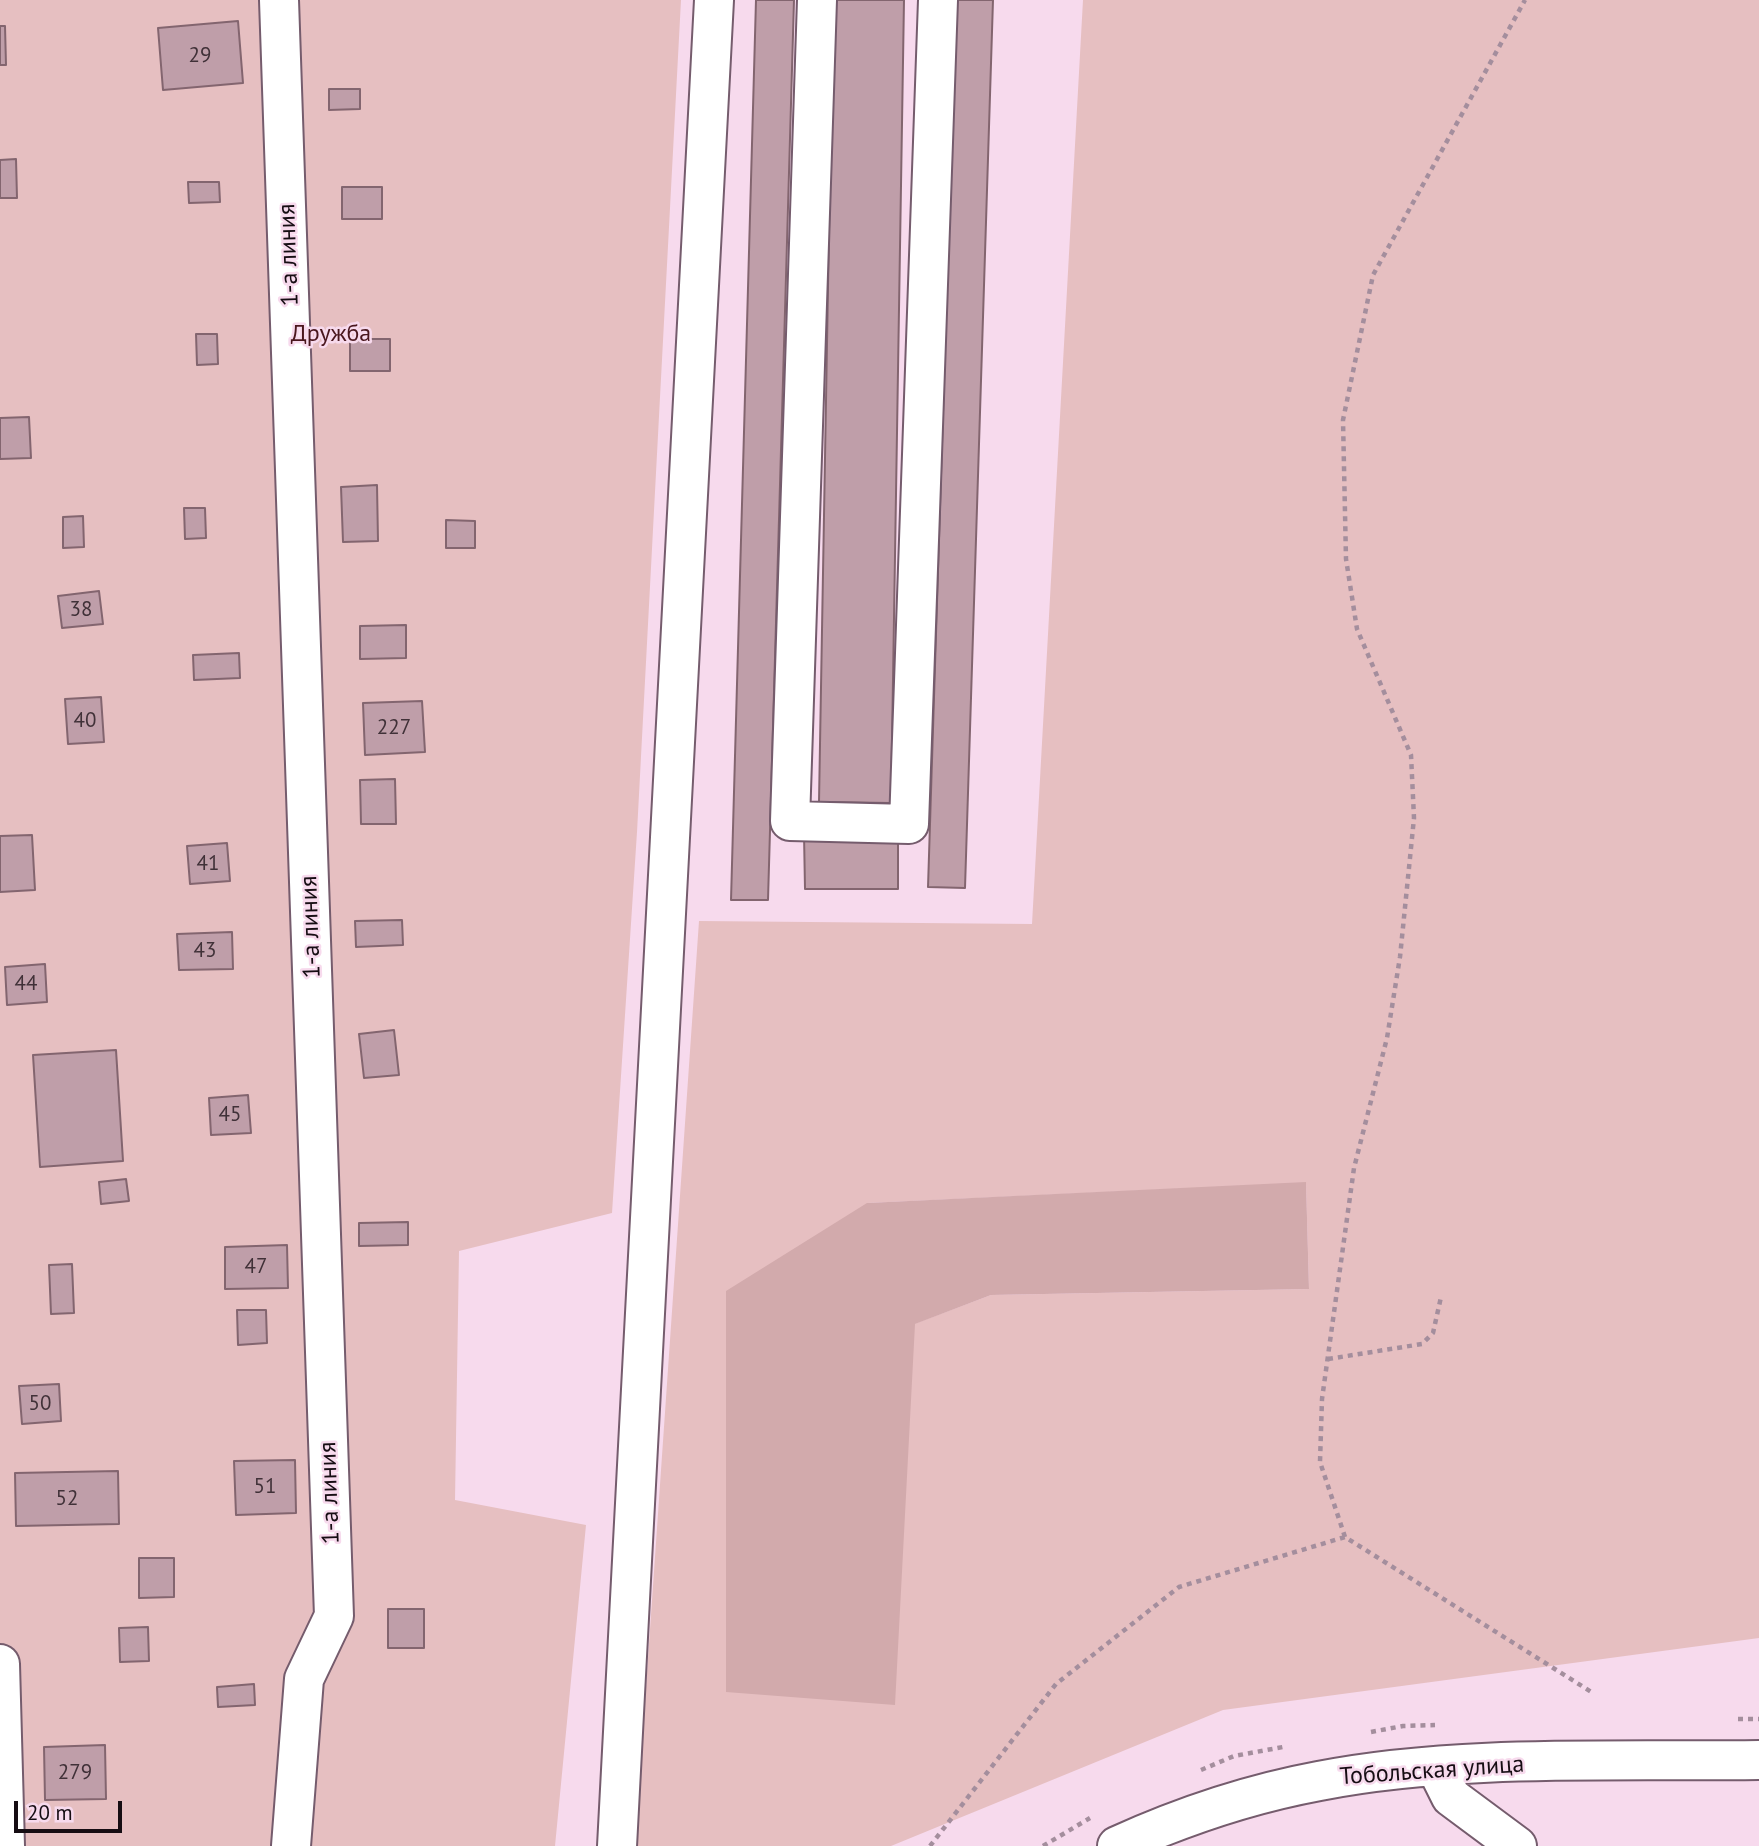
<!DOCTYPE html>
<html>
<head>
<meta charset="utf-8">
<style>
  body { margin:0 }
  #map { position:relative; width:1759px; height:1846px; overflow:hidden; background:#f7daed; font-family:"PT Sans",sans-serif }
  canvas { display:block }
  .scale { position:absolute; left:14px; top:1801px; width:108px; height:32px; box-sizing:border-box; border:4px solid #160d13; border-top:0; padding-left:9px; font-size:21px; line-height:24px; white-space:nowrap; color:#160d13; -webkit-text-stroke:5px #f7daed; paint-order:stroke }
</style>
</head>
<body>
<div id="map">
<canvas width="1759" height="1846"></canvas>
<div class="scale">20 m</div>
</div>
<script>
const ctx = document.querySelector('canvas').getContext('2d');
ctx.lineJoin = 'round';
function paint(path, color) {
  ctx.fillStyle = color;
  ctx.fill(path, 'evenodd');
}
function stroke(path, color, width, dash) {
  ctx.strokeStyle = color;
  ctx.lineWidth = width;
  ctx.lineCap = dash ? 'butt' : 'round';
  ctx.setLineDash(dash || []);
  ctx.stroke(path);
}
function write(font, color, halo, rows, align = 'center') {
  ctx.font = font + ' "PT Sans",sans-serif';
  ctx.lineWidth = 5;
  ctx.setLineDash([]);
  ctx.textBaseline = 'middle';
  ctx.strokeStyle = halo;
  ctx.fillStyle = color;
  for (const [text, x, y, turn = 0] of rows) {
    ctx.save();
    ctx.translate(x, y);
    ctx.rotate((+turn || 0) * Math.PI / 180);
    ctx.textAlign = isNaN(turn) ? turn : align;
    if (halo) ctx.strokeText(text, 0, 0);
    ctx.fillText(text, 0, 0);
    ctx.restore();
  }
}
const green = new Path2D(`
  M0,0H681L637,832L612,1213L459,1251L455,1500L586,1525L555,1846H0Z
  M1083,0H1759V1638L1223,1710L891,1846H635L699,921L1032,924ZM1306,1183L1309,1289L991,1295L914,1324L867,1203Z`);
const forest = new Path2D(`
  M1306,1182L1309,1289L991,1295L915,1324L895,1705L726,1692V1291L867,1203Z`);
const building = new Path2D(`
  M756,0H794L768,900H731Z
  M833,0H904L891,803L819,802Z
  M956,0H993L965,888L928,887Z
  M238,21L243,83L163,90L158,28Z
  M0,26H5L6,65H0Z
  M329,89H360V109L329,110Z
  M16,159L17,198H0V160Z
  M188,182H219L220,202L189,203Z
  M342,187H382V219H342Z
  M196,334H217L218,364L197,365Z
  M350,339H390V371H350Z
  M29,417L31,458L0,459V418Z
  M377,485L378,541L343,542L341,487Z
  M184,508H205L206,538L185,539Z
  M83,516L84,547L63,548V517Z
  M446,520L475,521V548H446Z
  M99,591L103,624L62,628L58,596Z
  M406,625V658L360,659V626Z
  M239,653L240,678L194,680L193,655Z
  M101,697L104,742L68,744L65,699Z
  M422,701L425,752L365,755L363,703Z
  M395,779L396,824H361L360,780Z
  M804,834H898V889H805Z
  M32,835L35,890L0,892V836Z
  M227,843L230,881L190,884L187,846Z
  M402,920L403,945L356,947L355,921Z
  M232,932L233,969L179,970L177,934Z
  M45,964L47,1002L7,1005L5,967Z
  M394,1030L399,1075L364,1078L359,1034Z
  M116,1050L123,1161L40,1167L33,1055Z
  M248,1095L251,1133L211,1135L209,1098Z
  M126,1179L129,1201L101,1204L99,1182Z
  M408,1222V1245L359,1246V1223Z
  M287,1245L288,1288L225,1289V1247Z
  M72,1264L74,1313L51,1314L49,1265Z
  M237,1310H266L267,1343L238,1345Z
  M59,1384L61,1421L22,1424L19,1386Z
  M295,1460L296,1513L236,1515L234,1461Z
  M118,1471L119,1524L16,1526L15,1473Z
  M139,1558H174V1597L139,1598Z
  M388,1609H424V1648H388Z
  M148,1627L149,1661L120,1662L119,1628Z
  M254,1684L255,1705L218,1707L217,1687Z
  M105,1745L106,1799L45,1800L44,1747Z`);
const path = new Path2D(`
  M1328,1359L1422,1344L1433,1333L1441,1297
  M1345,1537L1320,1462L1322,1399L1354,1168L1387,1038L1400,957L1414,818L1411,755L1357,629L1346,559L1343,420L1373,275L1525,0
  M1738,1719H1759
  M1371,1732L1403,1726L1435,1725
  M1201,1770L1234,1756L1283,1747
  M930,1846L1056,1684L1179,1587L1345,1537L1593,1693
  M1043,1846L1090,1818`);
const minor = new Path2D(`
  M279,0L334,1616L304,1679L291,1846
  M817,0L790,821L909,824L938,0
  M0,1664L5,1846
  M1436,1767L1451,1797L1517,1846
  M617,1846L714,0
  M1117,1846C1181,1817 1249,1794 1319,1781C1456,1754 1618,1762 1759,1760`);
const numberNames = [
  ["29",200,56],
  ["38",81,610],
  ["40",85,721],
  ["227",394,728],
  ["41",208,864],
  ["43",205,951],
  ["44",26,984],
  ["45",230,1115],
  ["47",256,1267],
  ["50",40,1404],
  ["51",265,1487],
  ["52",67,1499],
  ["279",75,1773]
];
const streetNames = [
  ["1-а линия",289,255,-92],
  ["1-а линия",311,927,-92],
  ["1-а линия",330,1493,-92],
  ["Тобольская улица",1432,1771,-4]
];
const parkNames = [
  ["Дружба",331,334]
];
paint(green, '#e6bfc1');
paint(forest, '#d2aaac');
paint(building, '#bf9ea9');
stroke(building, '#83656f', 2);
stroke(minor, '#755c6d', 42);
stroke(path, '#a48e9d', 4.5, [5, 5]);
stroke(minor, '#fff', 38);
write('21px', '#403138', null, numberNames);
write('24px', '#160d13', '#f7daed', streetNames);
write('24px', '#4a171e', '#f7daed', parkNames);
</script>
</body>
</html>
